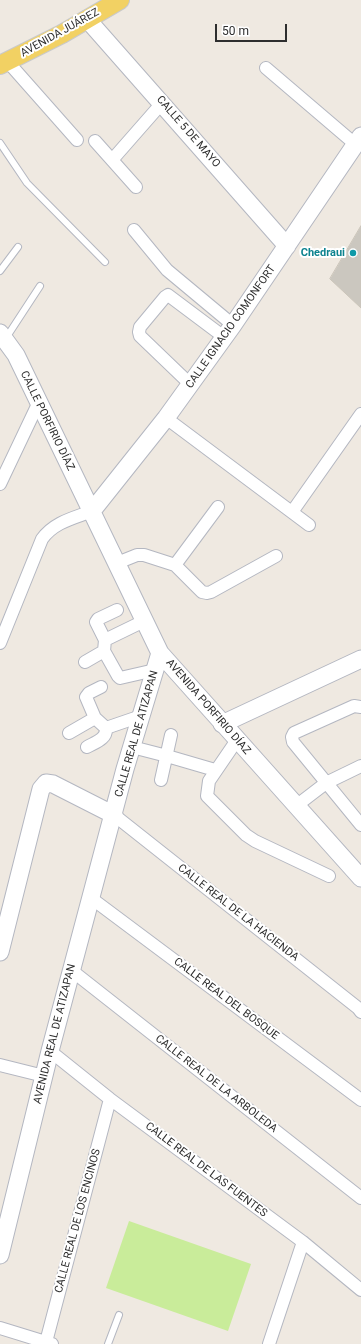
<!DOCTYPE html>
<html>
<head>
<meta charset="utf-8">
<style>
  body { margin:0 }
  #map { position:relative; width:361px; height:1344px; overflow:hidden; background:#efe9e1; font-family:Roboto,sans-serif }
  canvas { display:block }
  .scale { position:absolute; left:215px; top:24px; width:72px; height:18px; box-sizing:border-box; border:2px solid #2e2e2e; border-top:0; padding-left:5px; font-size:12px; line-height:14px; white-space:nowrap; color:#2e2e2e; -webkit-text-stroke:3px #fff; paint-order:stroke }
</style>
</head>
<body>
<div id="map">
<canvas width="361" height="1344"></canvas>
<div class="scale">50 m</div>
</div>
<script>
const ctx = document.querySelector('canvas').getContext('2d');
ctx.lineJoin = 'round';
function paint(path, color) {
  ctx.fillStyle = color;
  ctx.fill(path, 'evenodd');
}
function stroke(path, color, width, dash) {
  ctx.strokeStyle = color;
  ctx.lineWidth = width;
  ctx.lineCap = dash ? 'butt' : 'round';
  ctx.setLineDash(dash || []);
  ctx.stroke(path);
}
function write(font, color, halo, rows, align = 'center') {
  ctx.font = font + ' Roboto,sans-serif';
  ctx.lineWidth = 4;
  ctx.setLineDash([]);
  ctx.textBaseline = 'middle';
  ctx.strokeStyle = halo;
  ctx.fillStyle = color;
  for (const [text, x, y, turn = 0] of rows) {
    ctx.save();
    ctx.translate(x, y);
    ctx.rotate((+turn || 0) * Math.PI / 180);
    ctx.textAlign = isNaN(turn) ? turn : align;
    if (halo) ctx.strokeText(text, 0, 0);
    ctx.fillText(text, 0, 0);
    ctx.restore();
  }
}
const pitch = new Path2D(`
  M129,1221L251,1264L228,1331L106,1288Z`);
const building = new Path2D(`
  M361,226V308L330,279Z`);
const lane = new Path2D(`
  M0,143L27,183L105,262
  M0,271L18,247
  M6,338L40,286
  M108,1344L119,1315`);
const street = new Path2D(`
  M8,62L77,140
  M266,68L355,144
  M95,141L136,187
  M112,160L162,103
  M134,230L167,270L233,325
  M190,384L140,336L139,332L140,327L165,297L168,295L224,337
  M166,418L309,525
  M0,484L38,404
  M292,512L361,414
  M117,563L137,555H144L175,565L218,507
  M175,565L202,592L207,593L211,592L276,556
  M144,621L105,640L104,651L118,676L120,678L155,670
  M105,640L96,622L98,619L117,610
  M0,643L42,539C54,522 74,518 92,511
  M85,662L104,651
  M361,707L354,706L294,733L292,737L293,742L361,825
  M95,718L86,697L89,693L101,687
  M69,733L95,718L106,728
  M237,740L209,781L207,796L246,835L255,841L329,876
  M87,747C96,742 107,739 106,728L141,716
  M132,747L167,756L215,770
  M161,780L171,735
  M296,806L326,783L361,766
  M114,815L358,1008L361,1012
  M91,898L361,1100
  M71,970L361,1198
  M50,1051L110,1099L303,1242L361,1290
  M0,1065L44,1076
  M0,1328L52,1344
  M46,1342L110,1099
  M269,1344L303,1242`);
const secondary = new Path2D(`
  M87,19L287,246
  M0,333L16,355L160,653L361,878
  M92,511L166,418L233,325L361,136
  M222,724L361,659
  M0,952L41,789L46,783L53,784L114,815
  M0,1255L50,1051L125,769L160,653`);
const primary = new Path2D(`
  M0,65L62,34L120,0`);
const markers = [
  [353,253,4,"#0f9aa8"]
];
const streetNames = [
  ["AVENIDA JUÁREZ",60,33,-29],
  ["CALLE 5 DE MAYO",188,132,49],
  ["CALLE IGNACIO COMONFORT",231,327,-55],
  ["CALLE PORFIRIO DÍAZ",47,421,64],
  ["AVENIDA PORFIRIO DÍAZ",208,707,49],
  ["CALLE REAL DE ATIZAPAN",137,734,-74],
  ["CALLE REAL DE LA HACIENDA",238,913,38],
  ["CALLE REAL DEL BOSQUE",226,999,37],
  ["AVENIDA REAL DE ATIZAPAN",55,1034,-76],
  ["CALLE REAL DE LA ARBOLEDA",216,1084,38],
  ["CALLE REAL DE LAS FUENTES",206,1170,37],
  ["CALLE REAL DE LOS ENCINOS",78,1221,-75]
];
const cultureNames = [
  ["Chedraui",345,253]
];
paint(pitch, '#c9ec9a');
paint(building, '#cbc7bf');
stroke(building, '#cbc5ba', 1);
stroke(lane, '#b4b7c1', 8);
stroke(street, '#b4b7c1', 14);
stroke(secondary, '#b4b7c1', 19);
stroke(primary, '#c9c9c9', 20);
stroke(lane, '#fff', 6);
stroke(street, '#fff', 12);
stroke(secondary, '#fff', 17);
stroke(primary, '#f2d163', 18);
for (const [x, y, r, color] of markers) {
  const dot = new Path2D();
  dot.arc(x, y, r, 0, 2 * Math.PI);
  ctx.fillStyle = color;
  ctx.fill(dot);
  stroke(dot, '#fff', 1.5);
}
write('11px', '#2e2e2e', '#fff', streetNames);
write('bold 11px', '#0d838f', '#fff', cultureNames, 'right');
</script>
</body>
</html>
